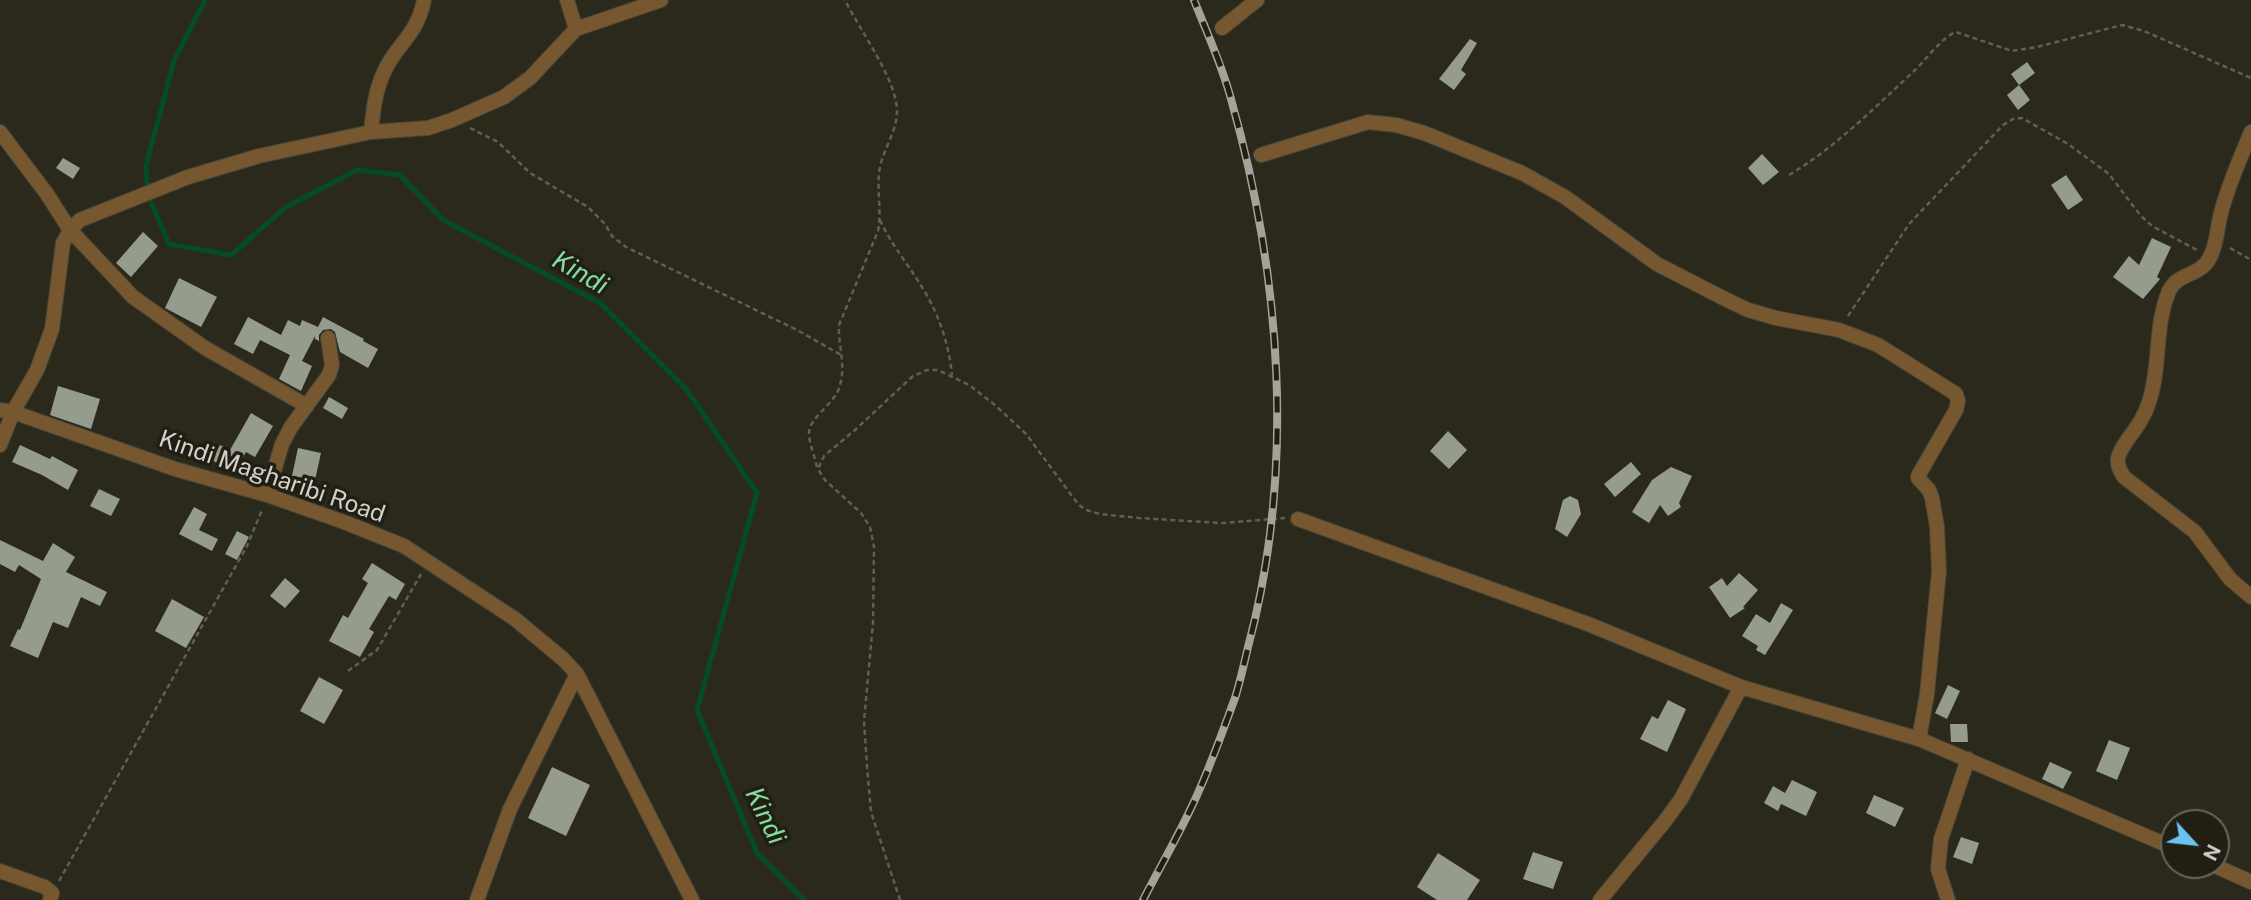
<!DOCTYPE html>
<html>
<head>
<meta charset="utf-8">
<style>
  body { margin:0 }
  #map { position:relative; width:2251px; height:900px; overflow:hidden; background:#2b291c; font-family:"Public Sans",sans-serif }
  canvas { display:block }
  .north { position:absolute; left:2160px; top:809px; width:70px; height:70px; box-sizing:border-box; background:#211f13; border:2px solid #68665c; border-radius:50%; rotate:117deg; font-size:19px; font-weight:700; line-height:28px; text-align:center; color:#d3d1c9 }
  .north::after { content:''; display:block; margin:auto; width:24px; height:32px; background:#6cc3f2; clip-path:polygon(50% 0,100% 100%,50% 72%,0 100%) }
</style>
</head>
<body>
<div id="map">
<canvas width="2251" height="900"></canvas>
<div class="north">N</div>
</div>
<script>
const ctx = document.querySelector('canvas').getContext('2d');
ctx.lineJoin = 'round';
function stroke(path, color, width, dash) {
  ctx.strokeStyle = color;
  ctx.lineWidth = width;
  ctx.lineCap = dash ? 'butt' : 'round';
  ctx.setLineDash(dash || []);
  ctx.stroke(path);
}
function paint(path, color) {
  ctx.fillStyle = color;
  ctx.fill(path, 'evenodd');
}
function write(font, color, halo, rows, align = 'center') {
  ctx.font = font + ' "Public Sans",sans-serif';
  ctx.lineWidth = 7;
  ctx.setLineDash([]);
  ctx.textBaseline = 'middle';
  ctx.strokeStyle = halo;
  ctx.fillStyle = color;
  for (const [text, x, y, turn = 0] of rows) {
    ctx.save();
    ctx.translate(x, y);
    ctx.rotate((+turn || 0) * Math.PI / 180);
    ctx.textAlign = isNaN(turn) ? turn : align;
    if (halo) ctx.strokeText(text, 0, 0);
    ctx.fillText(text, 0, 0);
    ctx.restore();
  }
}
const stream = new Path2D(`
  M205,0L174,61L146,166L148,195L169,244L231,255L286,207L357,170L400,175L443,220L600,303L686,389L757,493L697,710L757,853L804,900`);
const building = new Path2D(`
  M1470,39L1477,43L1461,70L1466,74L1454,90L1439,79Z
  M2027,62L2035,73L2019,85L2011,74Z
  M2019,85L2030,100L2018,110L2007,95Z
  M1762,154L1779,172L1763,185L1748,168Z
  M63,158L80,168L73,179L56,168Z
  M2066,175L2083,200L2068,210L2051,185Z
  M143,232L158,246L131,277L116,263Z
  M2152,238L2171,247L2157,277L2160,279L2143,299L2113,277L2129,256L2139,265Z
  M179,278L217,297L201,327L165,308Z
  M248,317L281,335L288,320L300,326L302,320L318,327L323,317L364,339L363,341L378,349L368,368L340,352L335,332L331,329L323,330L319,335V341L315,339V336L302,361L312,366L301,391L279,379L290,355L260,340L253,354L234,344Z
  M58,386L100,399L91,429L50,415Z
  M329,397L348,408L342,419L323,408Z
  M251,413L273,426L255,457L246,452L234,473L212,460L220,445L230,450Z
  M1448,431L1467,450L1449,469L1430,451Z
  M20,445L50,459L52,456L78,470L68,490L42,475L12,462Z
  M298,448L321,453L315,480L292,476Z
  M1631,462L1641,474L1615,497L1604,484Z
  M1671,467L1692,476L1679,503L1681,507L1668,516L1660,505L1649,523L1632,512L1652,480Z
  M99,489L120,499L111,516L90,506Z
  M1570,496L1578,500L1581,514L1567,537L1555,529L1563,500Z
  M194,507L207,514L199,530L218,539L212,551L179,534Z
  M237,531L249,537L237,560L225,554Z
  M0,540L43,561L53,543L75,557L66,572L107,592L100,606L81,597L68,628L53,622L38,658L10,646L18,629L20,630L41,579L19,565L15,572L0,564Z
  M372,563L405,584L396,600L389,596L369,629L374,632L360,657L329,641L343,615L348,618L368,583L362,579Z
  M1739,573L1758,590L1743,607L1745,608L1730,618L1709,587L1722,578L1727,586Z
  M285,578L300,591L285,608L270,596Z
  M172,599L204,617L186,648L155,631Z
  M1781,603L1793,610L1765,655L1756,650L1758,646L1742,636L1756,614L1770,623Z
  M319,677L343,690L324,724L300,711Z
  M1948,685L1960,691L1947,719L1935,713Z
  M1668,700L1686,709L1667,752L1640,739L1652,716L1658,719Z
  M1950,724H1967L1968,742H1951Z
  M2109,740L2130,748L2117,780L2096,771Z
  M2050,762L2072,772L2063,789L2042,779Z
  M552,767L590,785L566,836L528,818Z
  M1792,780L1817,792L1806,816L1781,804L1778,811L1764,803L1773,786L1785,793Z
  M1874,795L1904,808L1895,827L1866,813Z
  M1961,837L1979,843L1972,864L1953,857Z
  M1533,852L1563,862L1553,889L1523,879Z
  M1438,853L1480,880L1467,900H1437L1417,887Z`);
const path = new Path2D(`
  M470,128L498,142L530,173L588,207L605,224L612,236L626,247L797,330L843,356
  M1789,175C1836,147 1873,109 1913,72C1925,61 1942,37 1956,32L2012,51L2037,47L2122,25L2144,31L2251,78
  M880,220C892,246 906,261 920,284C938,311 949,344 952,375
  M2230,248L2251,260
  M1848,316L1909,224L2003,125L2013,119L2022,118L2068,144L2109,174L2140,215L2152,226L2197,250
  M817,467C815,457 810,446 809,435C807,418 836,404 840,385C846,364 838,346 839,325L878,231C882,210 876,188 880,167C884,148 897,131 897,111C897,80 859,29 845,0
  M348,671L377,650L421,574
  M59,881L247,546L262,510
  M900,900L871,812L867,766L864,721L873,623L874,547L870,527L861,513L825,480L818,469L824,456L855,430L913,376L927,370H938L969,385L995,405L1026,434L1078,504L1086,510L1100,514L1139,518L1222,523L1285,518`);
const minor = new Path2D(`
  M567,0L576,29
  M1222,28L1257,0
  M0,132L47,194L70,230L133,297L205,348L307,406
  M371,132C373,112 375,91 384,72C397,43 417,36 424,0
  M2251,132C2240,159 2228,185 2221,213C2217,227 2217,246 2209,259C2200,276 2177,273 2169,291C2154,327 2161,366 2149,402C2145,416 2137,427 2128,439C2118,454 2113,461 2124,477L2195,532L2230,579L2251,597
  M1261,155L1368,122L1396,125L1424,133L1522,173L1565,197L1657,264L1725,299L1748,310L1776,318L1839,330L1878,345L1956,394L1958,401L1956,410L1918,476V478L1929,490L1932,498L1937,527L1939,571L1927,694L1919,739
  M0,410L13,412L175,469L267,495L344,522L404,546L515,619L563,659L577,674L692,900
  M0,445L13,412L37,370L52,329L63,243L70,230L80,220L188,177L259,156L371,132L428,128L452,120L504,97L530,78L576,29L661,0
  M267,495L282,444L291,427L329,375L332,365L328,338
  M1298,519L1588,624L1741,687L1919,739L2174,848
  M2213,865L2251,882
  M0,871L45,887L52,893L50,900
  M477,900L510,809L577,674
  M1600,900L1665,821L1681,799L1741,687
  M1948,900L1938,869L1941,839L1968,759`);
const rail = new Path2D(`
  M1143,900C1159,869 1177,838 1192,806C1208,773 1222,733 1235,698C1240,682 1244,664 1248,647C1296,468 1281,276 1231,99C1222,65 1207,33 1194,0`);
const streetNames = [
  ["Kindi Magharibi Road",272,477,19]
];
const waterNames = [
  ["Kindi",580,273,30],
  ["Kindi",765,816,64]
];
stroke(stream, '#044c25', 5);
paint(building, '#969c8d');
stroke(minor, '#464438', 16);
stroke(path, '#615f54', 2.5, [5, 3.5]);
stroke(minor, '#765730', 14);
stroke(rail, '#a5a399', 8);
stroke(rail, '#211f13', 5, [16]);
write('24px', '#d3d1c9', '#211f13', streetNames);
write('italic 26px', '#83db9e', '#211f13', waterNames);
</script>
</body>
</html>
